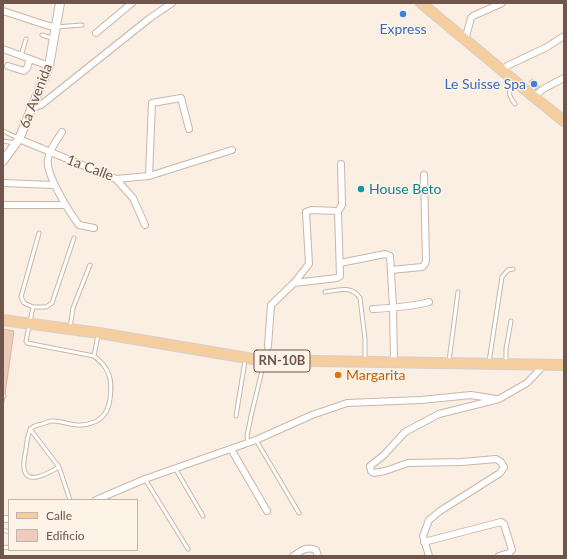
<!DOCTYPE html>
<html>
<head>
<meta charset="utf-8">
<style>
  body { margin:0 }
  #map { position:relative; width:567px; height:559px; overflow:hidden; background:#faefe2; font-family:Lato,sans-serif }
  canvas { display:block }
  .frame { position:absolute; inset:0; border:4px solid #6f554b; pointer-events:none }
  .legend { position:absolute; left:8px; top:499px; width:130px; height:52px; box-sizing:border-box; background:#fdf3e7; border:1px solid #c4b4a9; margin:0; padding:5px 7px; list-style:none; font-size:12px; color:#6f554b }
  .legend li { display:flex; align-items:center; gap:8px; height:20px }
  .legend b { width:20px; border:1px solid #c4b4a9 }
</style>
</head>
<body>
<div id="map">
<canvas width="567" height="559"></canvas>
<div class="frame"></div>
<ul class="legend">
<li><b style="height:5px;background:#f4ce9f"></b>Calle</li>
<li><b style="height:11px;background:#edccbc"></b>Edificio</li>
</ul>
</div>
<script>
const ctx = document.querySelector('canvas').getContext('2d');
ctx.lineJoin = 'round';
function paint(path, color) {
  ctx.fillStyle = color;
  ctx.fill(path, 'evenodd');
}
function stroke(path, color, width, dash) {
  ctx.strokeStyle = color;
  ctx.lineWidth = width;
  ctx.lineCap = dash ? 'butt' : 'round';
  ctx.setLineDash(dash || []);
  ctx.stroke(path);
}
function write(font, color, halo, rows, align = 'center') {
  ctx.font = font + ' Lato,sans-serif';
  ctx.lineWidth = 3;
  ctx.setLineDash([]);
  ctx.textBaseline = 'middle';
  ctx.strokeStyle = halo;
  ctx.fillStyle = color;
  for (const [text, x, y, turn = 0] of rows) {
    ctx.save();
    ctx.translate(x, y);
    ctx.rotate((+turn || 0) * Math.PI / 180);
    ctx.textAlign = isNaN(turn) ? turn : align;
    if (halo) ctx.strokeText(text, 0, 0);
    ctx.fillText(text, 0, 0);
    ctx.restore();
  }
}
const building = new Path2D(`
  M533,79L540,87L536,90L529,82Z
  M3,329L14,331L3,408Z`);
const service = new Path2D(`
  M56,27L82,25
  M42,35L52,38
  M21,56L26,39
  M514,83C507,92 509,96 515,104
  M3,131L18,138
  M3,141L15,143
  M325,292C338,290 351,285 360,298L365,339V360
  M33,307L24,303L21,297L39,233
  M70,328L73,308L90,265
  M94,356L98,335
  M449,361L458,292
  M489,362L502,277L508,270L513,269
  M506,362V349L511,321
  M3,395L4,396
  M236,416L245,361
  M30,429L59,467
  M256,440L299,513
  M248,443L247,436L251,416L268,346
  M175,468L203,516
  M145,479L188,549
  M70,500L59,467C50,472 26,487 24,468C23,462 25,455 26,449C27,443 27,434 31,429C34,425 38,425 42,424C45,423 48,422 51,421C61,420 71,426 81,425C98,424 108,415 110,399C111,391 112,383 109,375C106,366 101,362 94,356L27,343L26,341L33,307H46L52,303L74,238
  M3,530L9,532
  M3,548L9,547`);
const minor = new Path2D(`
  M3,11L49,26L56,27
  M96,33L132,3
  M465,40L471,18L473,16L502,3
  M3,49L49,66
  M8,66L24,71L27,68L30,59
  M502,71L507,66L547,47L564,36
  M534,97L543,89L564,78
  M30,109L41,105L150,18L172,3
  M62,132C57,140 49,150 48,159C45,174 70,213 79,225L94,228
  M19,139L116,179L149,176L232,150
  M149,176L152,103L181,98L189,129
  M116,179L133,198L145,225
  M3,183L54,185
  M3,205H65
  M340,263L385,254L390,256L393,307L394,362
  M391,270L422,267L425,264L426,260L424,175
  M294,283L337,278L340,276L338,211L342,205L341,164
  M373,309C391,308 411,307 429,302
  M268,346L271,305L294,283L309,264L306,212L311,210L338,211
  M231,449L267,511
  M96,500L145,479L256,440L312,415L347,403L421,400L471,395L496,399
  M3,519H9
  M424,542L501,522L504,524L512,550L509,553L499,556
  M293,556C301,551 306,546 316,550L318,556
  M429,556L423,536L429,520L440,511L500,473L504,467L501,462L496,459L462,462L408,463L385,471L374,473L371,471L370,466L384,455L405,432L439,414L499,399L527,383L545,364`);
const tertiary = new Path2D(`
  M3,161L19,139L49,66L60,3`);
const primary = new Path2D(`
  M421,3L534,97L564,121
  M3,320L99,333L265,361H315L564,365`);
const markers = [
  [403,14,4,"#3f7fe0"],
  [534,84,4,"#3f7fe0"],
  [361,189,4,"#0f9aa8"],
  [338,375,4,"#e8710a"]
];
const shields = [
  [282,361,56]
];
const shieldNames = [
  ["RN-10B",282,361]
];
const shopNames = [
  ["Express",403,29],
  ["Le Suisse Spa",526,84,"right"]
];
const streetNames = [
  ["6a Avenida",36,96,-69],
  ["1a Calle",90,168,21]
];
const cultureNames = [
  ["House Beto",369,189]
];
const foodNames = [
  ["Margarita",346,375]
];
paint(building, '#edccbc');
stroke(building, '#deb19e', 1);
stroke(service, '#c9b6aa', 5);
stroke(minor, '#c9b6aa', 8);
stroke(tertiary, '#c9b6aa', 10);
stroke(primary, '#d7cfcd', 12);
stroke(service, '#fff', 3);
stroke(minor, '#fff', 6);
stroke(tertiary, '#fff', 8);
stroke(primary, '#f4ce9f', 10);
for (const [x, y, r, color] of markers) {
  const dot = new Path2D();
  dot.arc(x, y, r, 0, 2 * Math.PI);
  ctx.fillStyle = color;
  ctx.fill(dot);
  stroke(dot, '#fdf3e7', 1.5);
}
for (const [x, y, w] of shields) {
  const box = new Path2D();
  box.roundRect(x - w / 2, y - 11, w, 22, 3);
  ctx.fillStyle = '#fdf3e7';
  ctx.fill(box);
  stroke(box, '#6f554b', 1);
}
write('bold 13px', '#6f554b', null, shieldNames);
write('14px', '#366cbe', '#fdf3e7', shopNames);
write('14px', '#6f554b', '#fdf3e7', streetNames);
write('14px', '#0d838f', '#fdf3e7', cultureNames, 'left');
write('14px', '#c56008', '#fdf3e7', foodNames, 'left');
</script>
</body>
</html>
